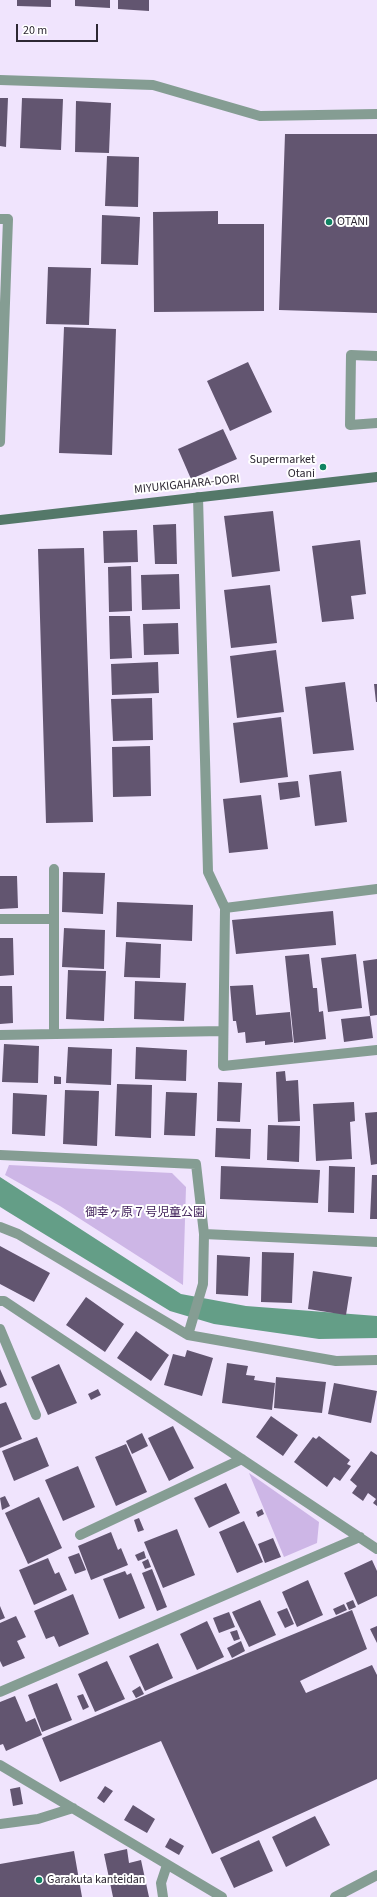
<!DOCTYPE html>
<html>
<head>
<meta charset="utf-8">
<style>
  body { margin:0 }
  #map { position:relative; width:377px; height:1897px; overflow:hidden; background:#f0e4fd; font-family:"Source Sans 3",sans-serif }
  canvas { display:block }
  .scale { position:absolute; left:16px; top:24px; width:82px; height:18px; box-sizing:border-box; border:2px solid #2d2733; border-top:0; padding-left:5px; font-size:12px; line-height:14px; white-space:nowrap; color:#2d2733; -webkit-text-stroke:3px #fff; paint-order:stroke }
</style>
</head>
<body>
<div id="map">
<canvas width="377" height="1897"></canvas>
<div class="scale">20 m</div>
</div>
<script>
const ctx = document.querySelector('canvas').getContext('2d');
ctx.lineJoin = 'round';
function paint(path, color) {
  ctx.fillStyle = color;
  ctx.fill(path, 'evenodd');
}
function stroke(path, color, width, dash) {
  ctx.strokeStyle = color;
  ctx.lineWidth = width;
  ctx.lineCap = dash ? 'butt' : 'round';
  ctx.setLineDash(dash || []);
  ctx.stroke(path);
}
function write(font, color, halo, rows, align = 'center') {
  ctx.font = font + ' "Source Sans 3","Noto Sans JP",sans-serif';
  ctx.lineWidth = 4;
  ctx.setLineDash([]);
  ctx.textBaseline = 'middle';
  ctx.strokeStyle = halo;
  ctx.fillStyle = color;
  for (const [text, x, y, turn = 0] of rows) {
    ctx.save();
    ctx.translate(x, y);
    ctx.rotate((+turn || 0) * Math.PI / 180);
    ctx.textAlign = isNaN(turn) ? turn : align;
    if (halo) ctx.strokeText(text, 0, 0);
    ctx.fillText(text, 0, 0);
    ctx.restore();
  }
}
const green = new Path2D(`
  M9,1165L172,1173L186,1187L183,1285L60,1206L5,1175Z
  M249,1473L319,1522L317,1543L284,1557Z`);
const water = new Path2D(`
  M0,1177L181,1294L246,1306L377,1316V1338L319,1339L214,1324L170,1311L0,1207Z`);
const building = new Path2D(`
  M17,0H51V7L17,6Z
  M75,0H110V8L75,6Z
  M118,0H149V11L118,9Z
  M0,98H8L6,147L0,146Z
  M22,98L63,99L61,150L20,148Z
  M76,101L111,103L109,153L75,152Z
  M285,134H377V313L279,310Z
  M107,156L139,157L138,207L105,206Z
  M218,211V224H264V311L154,312L153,212Z
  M102,215L140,217L138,265L101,264Z
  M48,267L91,268L89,325L46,324Z
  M64,327L116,329L112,455L59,453Z
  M248,362L272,412L230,431L207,381Z
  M223,429L237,459L191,479L178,449Z
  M273,511L280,571L232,577L224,516Z
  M176,524L177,564H155L153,525Z
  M137,530L138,562L104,563L103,531Z
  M360,540L366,594L351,596L354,619L322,622L312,546Z
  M84,548L93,822L46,823L38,549Z
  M131,566L132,611L109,612L108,567Z
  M179,574L180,609L142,610L141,575Z
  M270,585L277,643L231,648L224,590Z
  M109,616H130L132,658L110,659Z
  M178,623L179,654L144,655L143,624Z
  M276,650L284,712L237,718L230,656Z
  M158,662L159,693L112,695L111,664Z
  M345,682L354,750L313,754L305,687Z
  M374,684H377V702H376Z
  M152,698L153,740L113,741L111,699Z
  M281,717L288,777L240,783L233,723Z
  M150,746L151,796L113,797L112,747Z
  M341,771L347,822L315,826L309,775Z
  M298,781L300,797L280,800L278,783Z
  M261,795L268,849L229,853L223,799Z
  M63,872L105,873L103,914L62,912Z
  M0,876H17L18,908L0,909Z
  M117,902L193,905L192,941L116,937Z
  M333,911L336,945L236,954L232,920Z
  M64,928L105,930L104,969L62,967Z
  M0,938H13L14,975L0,976Z
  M126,942L161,944L160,978L124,977Z
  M309,954L313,988H317L319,1012L323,1011L326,1039L294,1043L285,956Z
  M356,954L362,1008L328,1012L321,958Z
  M377,959V1015L370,1016L363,961Z
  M68,970L106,971L104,1021L66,1019Z
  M135,981L186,983L184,1021L134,1019Z
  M253,985L256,1015L290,1012L293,1042L265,1045V1041L246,1043L245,1032L238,1033L236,1021H233L230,986Z
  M0,986H12L13,1023L0,1024Z
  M370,1016L373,1038L344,1042L341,1019Z
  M4,1044L39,1046L38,1083L2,1082Z
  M68,1047L112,1049L111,1085L66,1083Z
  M136,1047L187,1050L186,1081L135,1079Z
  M285,1071L286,1081L298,1080L300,1121L278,1122L276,1072Z
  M54,1076L61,1077V1084H54Z
  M218,1082L242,1083L240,1122L217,1121Z
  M117,1084L152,1085L151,1138L115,1136Z
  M65,1090L99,1091L97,1146L63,1144Z
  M166,1092L197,1093L195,1136L164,1135Z
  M13,1093L47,1095L45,1136L12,1134Z
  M354,1102L355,1121L350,1122L352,1159L316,1161L313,1104Z
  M377,1112V1164L371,1165L365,1113Z
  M268,1125L300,1126L299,1162L267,1160Z
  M216,1128L251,1129L250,1159L215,1157Z
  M221,1166L320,1170L318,1203L220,1199Z
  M329,1166L355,1167L354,1213L328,1212Z
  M372,1175H377V1219H370Z
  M0,1246L50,1273L34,1302L0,1284Z
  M262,1252L294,1253L292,1303L261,1302Z
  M217,1255L250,1257L248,1296L216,1294Z
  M313,1271L352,1277L346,1315L308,1309Z
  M86,1297L124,1324L105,1352L66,1325Z
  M136,1331L169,1355L151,1381L117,1358Z
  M187,1350L213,1358L202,1396L164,1385L173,1354L185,1357Z
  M227,1363L248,1366L246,1375L255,1376L254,1380L275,1383L272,1410L222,1403Z
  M59,1364L77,1403L48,1415L31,1377Z
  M0,1369L7,1385L0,1388Z
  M276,1377L326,1382L322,1413L274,1408Z
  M334,1383L377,1391L371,1423L328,1414Z
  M98,1389L101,1395L91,1400L88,1394Z
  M6,1402L22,1439L0,1448V1404Z
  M271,1416L298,1435L283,1456L256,1437Z
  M173,1426L194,1468L169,1481L148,1438Z
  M142,1433L148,1446L132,1454L126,1441Z
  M319,1436L350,1460L347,1464L351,1466L340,1481L334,1477L327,1487L294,1462L313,1437L316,1439Z
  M37,1437L49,1466L14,1481L2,1451Z
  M126,1444L147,1492L116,1506L95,1457Z
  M371,1451L377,1455V1506L373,1503L376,1499L368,1493L363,1501L352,1493L357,1486L350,1480Z
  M78,1466L95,1507L63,1521L45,1480Z
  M226,1483L240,1513L209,1528L194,1498Z
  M5,1496L10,1506L2,1510L0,1498Z
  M39,1497L62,1548L28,1564L5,1513Z
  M262,1509L264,1514L258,1517L256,1512Z
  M139,1518L144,1530L138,1532L134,1520Z
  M244,1521L263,1562L237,1573L219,1532Z
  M177,1529L195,1575L163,1588L144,1542Z
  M111,1532L118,1550L121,1548L128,1565L91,1580L78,1546Z
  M273,1538L281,1557L265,1563L258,1544Z
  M144,1551L146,1558L138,1561L135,1555Z
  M79,1553L86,1570L75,1574L68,1557Z
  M48,1558L55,1574L59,1572L67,1590L34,1605L19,1570Z
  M148,1559L151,1567L145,1569L142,1562Z
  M372,1560L377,1571V1596L358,1605L344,1573Z
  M152,1569L167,1607L157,1611L142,1573Z
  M125,1571L127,1575L131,1573L145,1608L119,1619L103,1579Z
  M308,1580L323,1615L297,1627L282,1592Z
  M73,1594L89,1634L59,1647L54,1636L46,1639L34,1611Z
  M260,1600L276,1635L249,1647L232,1612Z
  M353,1600L356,1607L349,1610L346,1603Z
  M344,1604L347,1610L336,1615L333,1609Z
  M0,1606L5,1618L0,1620Z
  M287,1608L294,1624L285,1628L277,1612Z
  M352,1610L367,1649L300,1681L306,1693L372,1665L377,1675V1779L212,1854L161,1741L60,1782L42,1738Z
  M229,1612L235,1627L219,1633L213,1618Z
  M16,1616L26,1637L17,1641L25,1658L3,1667L0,1661V1623Z
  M207,1621L224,1657L197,1670L180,1634Z
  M377,1626V1643L370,1629Z
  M237,1630L240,1639L234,1641L230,1632Z
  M241,1641L245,1651L232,1658L227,1648Z
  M158,1643L173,1678L145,1691L129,1656Z
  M107,1661L125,1699L95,1712L78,1674Z
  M57,1683L72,1720L42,1732L28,1695Z
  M140,1686L144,1694L136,1698L132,1691Z
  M83,1694L89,1707L83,1710L77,1696Z
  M15,1696L26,1722L35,1718L42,1735L6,1751L3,1744L0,1745V1702Z
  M105,1786L113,1791L104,1803L97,1798Z
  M20,1787L23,1804L13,1806L10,1789Z
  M133,1805L155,1819L147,1833L124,1820Z
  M315,1816L330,1845L286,1867L272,1837Z
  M170,1838L184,1846L179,1855L165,1847Z
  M259,1840L273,1871L234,1888L220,1858Z
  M127,1849L129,1863L141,1860L149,1897H113L104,1854Z
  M74,1851L82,1897H0V1864Z`);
const lane = new Path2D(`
  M377,356L351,355L350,425L377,423`);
const street = new Path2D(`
  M0,80L153,85L260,116L377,114
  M0,219H8L0,442
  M198,497L208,872L225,908L223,1066L377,1050
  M54,869V1034
  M225,908L377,889
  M0,919H54
  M0,1035L223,1031
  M0,1155L196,1164L204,1234L203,1284L188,1335
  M0,1227L18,1234L188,1335L336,1361L377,1360
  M204,1234L377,1242
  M0,1301H4L377,1549
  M0,1329L36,1415
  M80,1535L242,1459
  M0,1692L360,1537
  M0,1765L222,1897
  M0,1824L38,1819L73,1808
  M163,1897L161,1883L167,1865
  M335,1897L377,1875`);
const secondary = new Path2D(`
  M0,520L377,477`);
const markers = [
  [329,222,4,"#0f8362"],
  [323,467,4,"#0f8362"],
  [39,1880,4,"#0f8362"]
];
const poiNames = [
  ["OTANI",337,222],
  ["Supermarket",315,460,"right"],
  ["Otani",315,474,"right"],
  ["Garakuta kanteidan",47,1880]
];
const streetNames = [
  ["MIYUKIGAHARA-DORI",187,485,-6]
];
const parkNames = [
  ["御幸ヶ原７号児童公園",145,1213]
];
paint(green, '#cdb6e6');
paint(water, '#649e87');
paint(building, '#625570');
stroke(lane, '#859d93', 10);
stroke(street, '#859d93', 10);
stroke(secondary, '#547869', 10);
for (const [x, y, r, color] of markers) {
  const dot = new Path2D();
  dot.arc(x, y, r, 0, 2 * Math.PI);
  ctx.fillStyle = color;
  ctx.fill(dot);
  stroke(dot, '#fff', 1.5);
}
write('12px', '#2d2733', '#fff', poiNames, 'left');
write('12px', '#2d2733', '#fff', streetNames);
write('12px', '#41225b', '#fff', parkNames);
</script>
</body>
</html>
